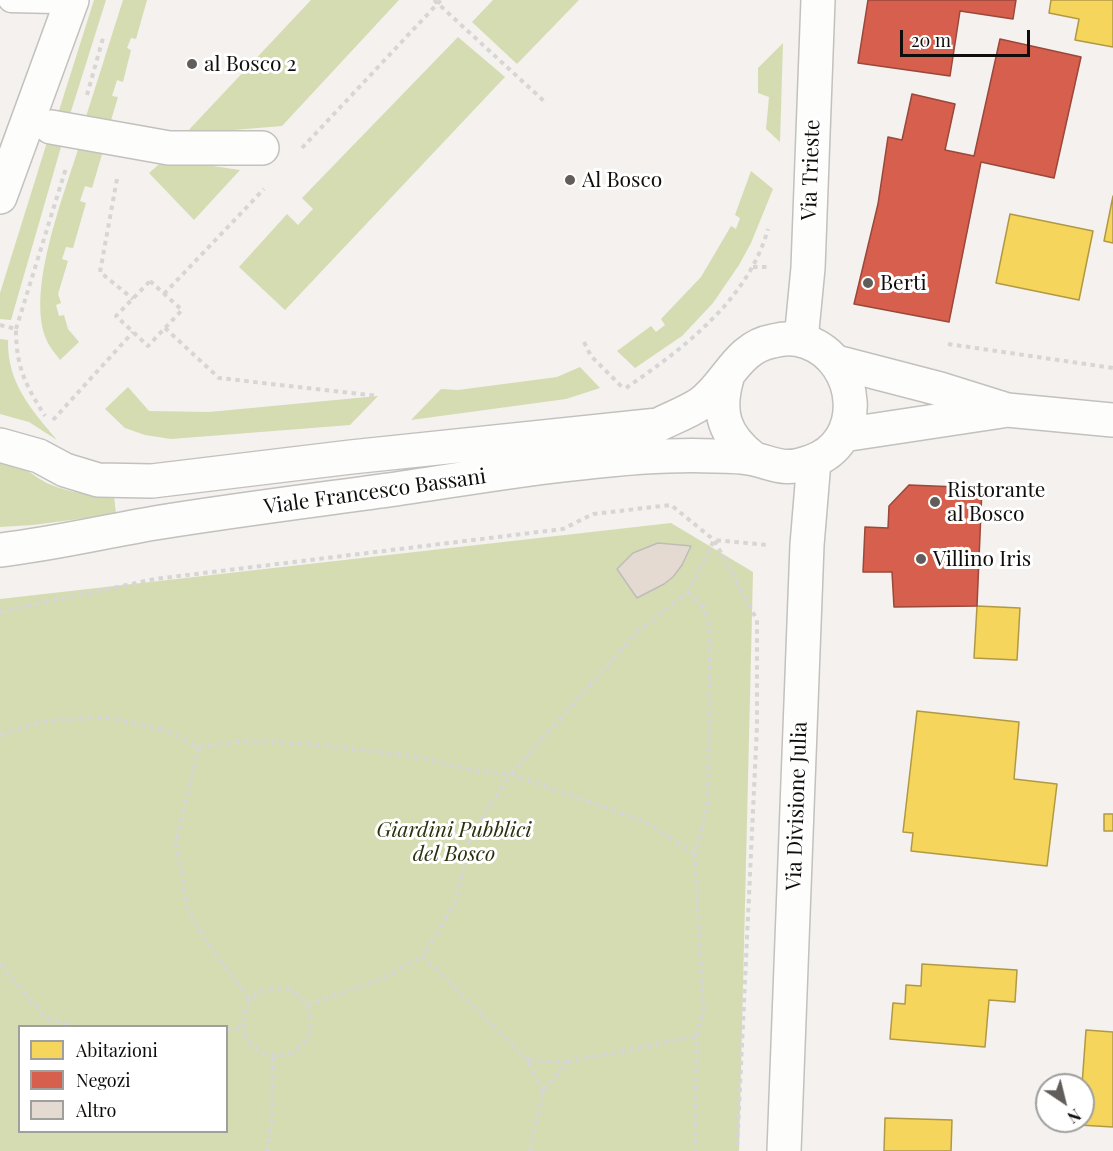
<!DOCTYPE html>
<html>
<head>
<meta charset="utf-8">
<style>
  body { margin:0 }
  #map { position:relative; width:1113px; height:1151px; overflow:hidden; background:#f4f1ee; font-family:"Playfair Display",serif }
  canvas { display:block }
  .legend { position:absolute; left:18px; top:1025px; width:210px; height:108px; box-sizing:border-box; background:#fff; border:2px solid #9f9f9e; margin:0; padding:8px 10px; list-style:none; font-size:18px; color:#100e0c }
  .legend li { display:flex; align-items:center; gap:12px; height:30px }
  .legend b { width:30px; border:2px solid #9f9f9e }
  .north { position:absolute; left:1035px; top:1073px; width:60px; height:60px; box-sizing:border-box; background:#fff; border:2px solid #9f9f9e; border-radius:50%; rotate:145deg; font-size:16px; font-weight:700; line-height:24px; text-align:center; color:#100e0c }
  .north::after { content:''; display:block; margin:auto; width:21px; height:27px; background:#605d5b; clip-path:polygon(50% 0,100% 100%,50% 72%,0 100%) }
  .scale { position:absolute; left:900px; top:30px; width:130px; height:27px; box-sizing:border-box; border:3px solid #100e0c; border-top:0; padding-left:8px; font-size:18px; line-height:21px; white-space:nowrap; color:#100e0c; -webkit-text-stroke:4px #fff; paint-order:stroke }
</style>
</head>
<body>
<div id="map">
<canvas width="1113" height="1151"></canvas>
<ul class="legend">
<li><b style="height:16px;background:#f6d55c"></b>Abitazioni</li>
<li><b style="height:16px;background:#d6604d"></b>Negozi</li>
<li><b style="height:16px;background:#e4dad2"></b>Altro</li>
</ul>
<div class="north">N</div>
<div class="scale">20 m</div>
</div>
<script>
const ctx = document.querySelector('canvas').getContext('2d');
ctx.lineJoin = 'round';
function paint(path, color) {
  ctx.fillStyle = color;
  ctx.fill(path, 'evenodd');
}
function stroke(path, color, width, dash) {
  ctx.strokeStyle = color;
  ctx.lineWidth = width;
  ctx.lineCap = dash ? 'butt' : 'round';
  ctx.setLineDash(dash || []);
  ctx.stroke(path);
}
function write(font, color, halo, rows, align = 'center') {
  ctx.font = font + ' "Playfair Display",serif';
  ctx.lineWidth = 6;
  ctx.setLineDash([]);
  ctx.textBaseline = 'middle';
  ctx.strokeStyle = halo;
  ctx.fillStyle = color;
  for (const [text, x, y, turn = 0] of rows) {
    ctx.save();
    ctx.translate(x, y);
    ctx.rotate((+turn || 0) * Math.PI / 180);
    ctx.textAlign = isNaN(turn) ? turn : align;
    if (halo) ctx.strokeText(text, 0, 0);
    ctx.fillText(text, 0, 0);
    ctx.restore();
  }
}
const green = new Path2D(`
  M94,0H106L67,124L56,120Z
  M123,0H147L136,39L131,38L127,48L131,50L123,82L117,80L112,96L118,97L109,127L83,126Z
  M311,0H399L282,126L185,134Z
  M493,0H579L517,64L472,22Z
  M458,37L505,77L285,310L239,267L287,214L298,225L313,209L302,198Z
  M783,43L780,142L766,129L769,97L758,93V68Z
  M48,139L63,140L11,320L0,319V293Z
  M79,146L103,151L92,188L85,186L80,201L86,203L73,248L66,247L62,259L68,261L58,294L61,303L56,305L59,316L64,315L68,329L79,342L60,360C56,354 50,348 47,341C25,292 64,196 79,146Z
  M165,159L240,170L194,220L149,173Z
  M751,171L773,189L751,243L739,265L713,303L682,336L635,368L617,351L651,326L656,332L665,325L661,319L701,277L731,226L736,229L740,218L735,215Z
  M0,339L8,340C7,383 31,409 57,440L29,422L0,414Z
  M580,367L600,388L566,399L411,420L441,389L458,390L557,377Z
  M128,387L149,411L209,412L378,396L350,425L171,439L145,435L125,428L105,409Z
  M0,456C12,457 35,478 49,484C70,493 91,495 114,496L116,514L33,525L0,527Z
  M671,523L753,572L739,1151H0V599ZM20,1026H226V1132H20Z`);
const homes = new Path2D(`
  M1051,0H1113V47L1075,40L1079,19L1049,13Z
  M1113,196V243L1104,241Z
  M1010,214L1093,231L1079,300L996,283Z
  M977,606L1020,608L1017,660L974,658Z
  M917,711L1019,722L1014,779L1057,784L1047,866L911,851L913,833L903,832Z
  M1104,814H1113V831H1104Z
  M922,964L1017,970L1015,1002L989,1000L985,1047L890,1039L893,1003L905,1004L906,985L921,986Z
  M1086,1030L1113,1032V1127L1079,1125V1121H1083L1082,1085Z
  M885,1118L952,1120L951,1151H884Z`);
const shops = new Path2D(`
  M868,0H1016L1013,19L960,11L950,76L858,63Z
  M1000,39L1081,57L1054,178L981,162L949,322L854,304L878,204L888,137L902,140L912,94L955,104L945,150L974,156Z
  M909,485L982,488L977,606L894,607L892,572H863L865,527L888,528L889,506Z`);
const building = new Path2D(`
  M658,543L691,546L682,565L673,577L664,584L637,598L617,569L633,553Z`);
const path = new Path2D(`
  M434,0L545,102
  M87,95L103,38
  M302,148L441,0
  M117,179L100,272L133,299
  M753,267H768
  M150,281L182,310L148,346L116,316Z
  M164,294L264,189
  M0,325L16,329C16,367 25,384 45,416
  M165,328L219,378L378,396
  M16,329L66,168
  M584,342L591,356L623,388
  M948,344L1113,368
  M626,388C684,348 748,300 768,229
  M53,420L133,332
  M688,592L705,609L710,637L708,805L695,854L703,1008L697,1036L695,1151
  M0,612L155,579L563,529L593,514L671,505L714,540L757,620V726L737,1151
  M0,735L45,721L108,717L165,730L199,747L244,741L300,743L413,756L478,771L511,774L637,632L688,592L714,540L768,545
  M199,747L176,844L188,910L209,945L250,1000
  M0,964L47,1019L73,1026
  M243 1022a34 34 0 1 1 68 0a34 34 0 1 1-68 0Z
  M307,1005L377,981L423,956
  M226,1030L243,1028
  M527,1060L423,956L455,903L471,834L511,774L646,822L695,854
  M543,1091L527,1060L567,1062
  M267,1151L272,1116L273,1056
  M530,1151L543,1091L568,1062L697,1036`);
const service = new Path2D(`
  M11,0L55,1L70,6`);
const pedestrian = new Path2D(`
  M51,127L169,148H262`);
const minor = new Path2D(`
  M0,197L72,0
  M801,340L808,268L818,0
  M784,1151L807,545L814,461`);
const tertiary = new Path2D(`
  M836,362L940,389L1007,410L1113,420
  M727,378C717,413 724,435 753,458
  M843,435L1002,411
  M0,445L39,456L65,470L98,480L152,481L351,457L658,425C672,418 688,412 700,404C727,385 737,347 773,341C784,338 796,338 807,342C860,361 868,443 810,462C785,471 778,465 754,459C742,456 726,456 714,456C670,454 624,458 580,463C519,469 457,480 396,489C316,500 235,510 155,523C102,532 53,544 0,550`);
const markers = [
  [192,64,6,"#605d5b"],
  [570,180,6,"#605d5b"],
  [868,283,6,"#605d5b"],
  [935,502,6,"#605d5b"],
  [921,559,6,"#605d5b"]
];
const poiNames = [
  ["al Bosco 2",204,64],
  ["Al Bosco",582,180],
  ["Berti",880,283],
  ["Ristorante",947,490],
  ["al Bosco",947,514],
  ["Villino Iris",933,559]
];
const streetNames = [
  ["Via Trieste",811,170,-88],
  ["Viale Francesco Bassani",375,492,-8],
  ["Via Divisione Julia",797,806,-88]
];
const parkNames = [
  ["Giardini Pubblici",454,830],
  ["del Bosco",454,854]
];
paint(green, '#d5dcb1');
paint(homes, '#f6d55c');
stroke(homes, '#b19944', 1.5);
paint(shops, '#d6604d');
stroke(shops, '#9b473a', 1.5);
paint(building, '#e4dad2');
stroke(building, '#bebcb9', 1.5);
stroke(service, '#c2c1be', 27);
stroke(pedestrian, '#c2c1be', 36);
stroke(minor, '#c2c1be', 36);
stroke(tertiary, '#c2c1be', 36);
stroke(path, '#d7d6d4', 4, [4.5, 4.5]);
stroke(service, '#fdfdfc', 24);
stroke(pedestrian, '#fdfdfc', 33);
stroke(minor, '#fdfdfc', 33);
stroke(tertiary, '#fdfdfc', 33);
for (const [x, y, r, color] of markers) {
  const dot = new Path2D();
  dot.arc(x, y, r, 0, 2 * Math.PI);
  ctx.fillStyle = color;
  ctx.fill(dot);
  stroke(dot, '#fff', 2);
}
write('21px', '#100e0c', '#fff', poiNames, 'left');
write('21px', '#100e0c', '#fff', streetNames);
write('italic 21px', '#2b310b', '#fff', parkNames);
</script>
</body>
</html>
